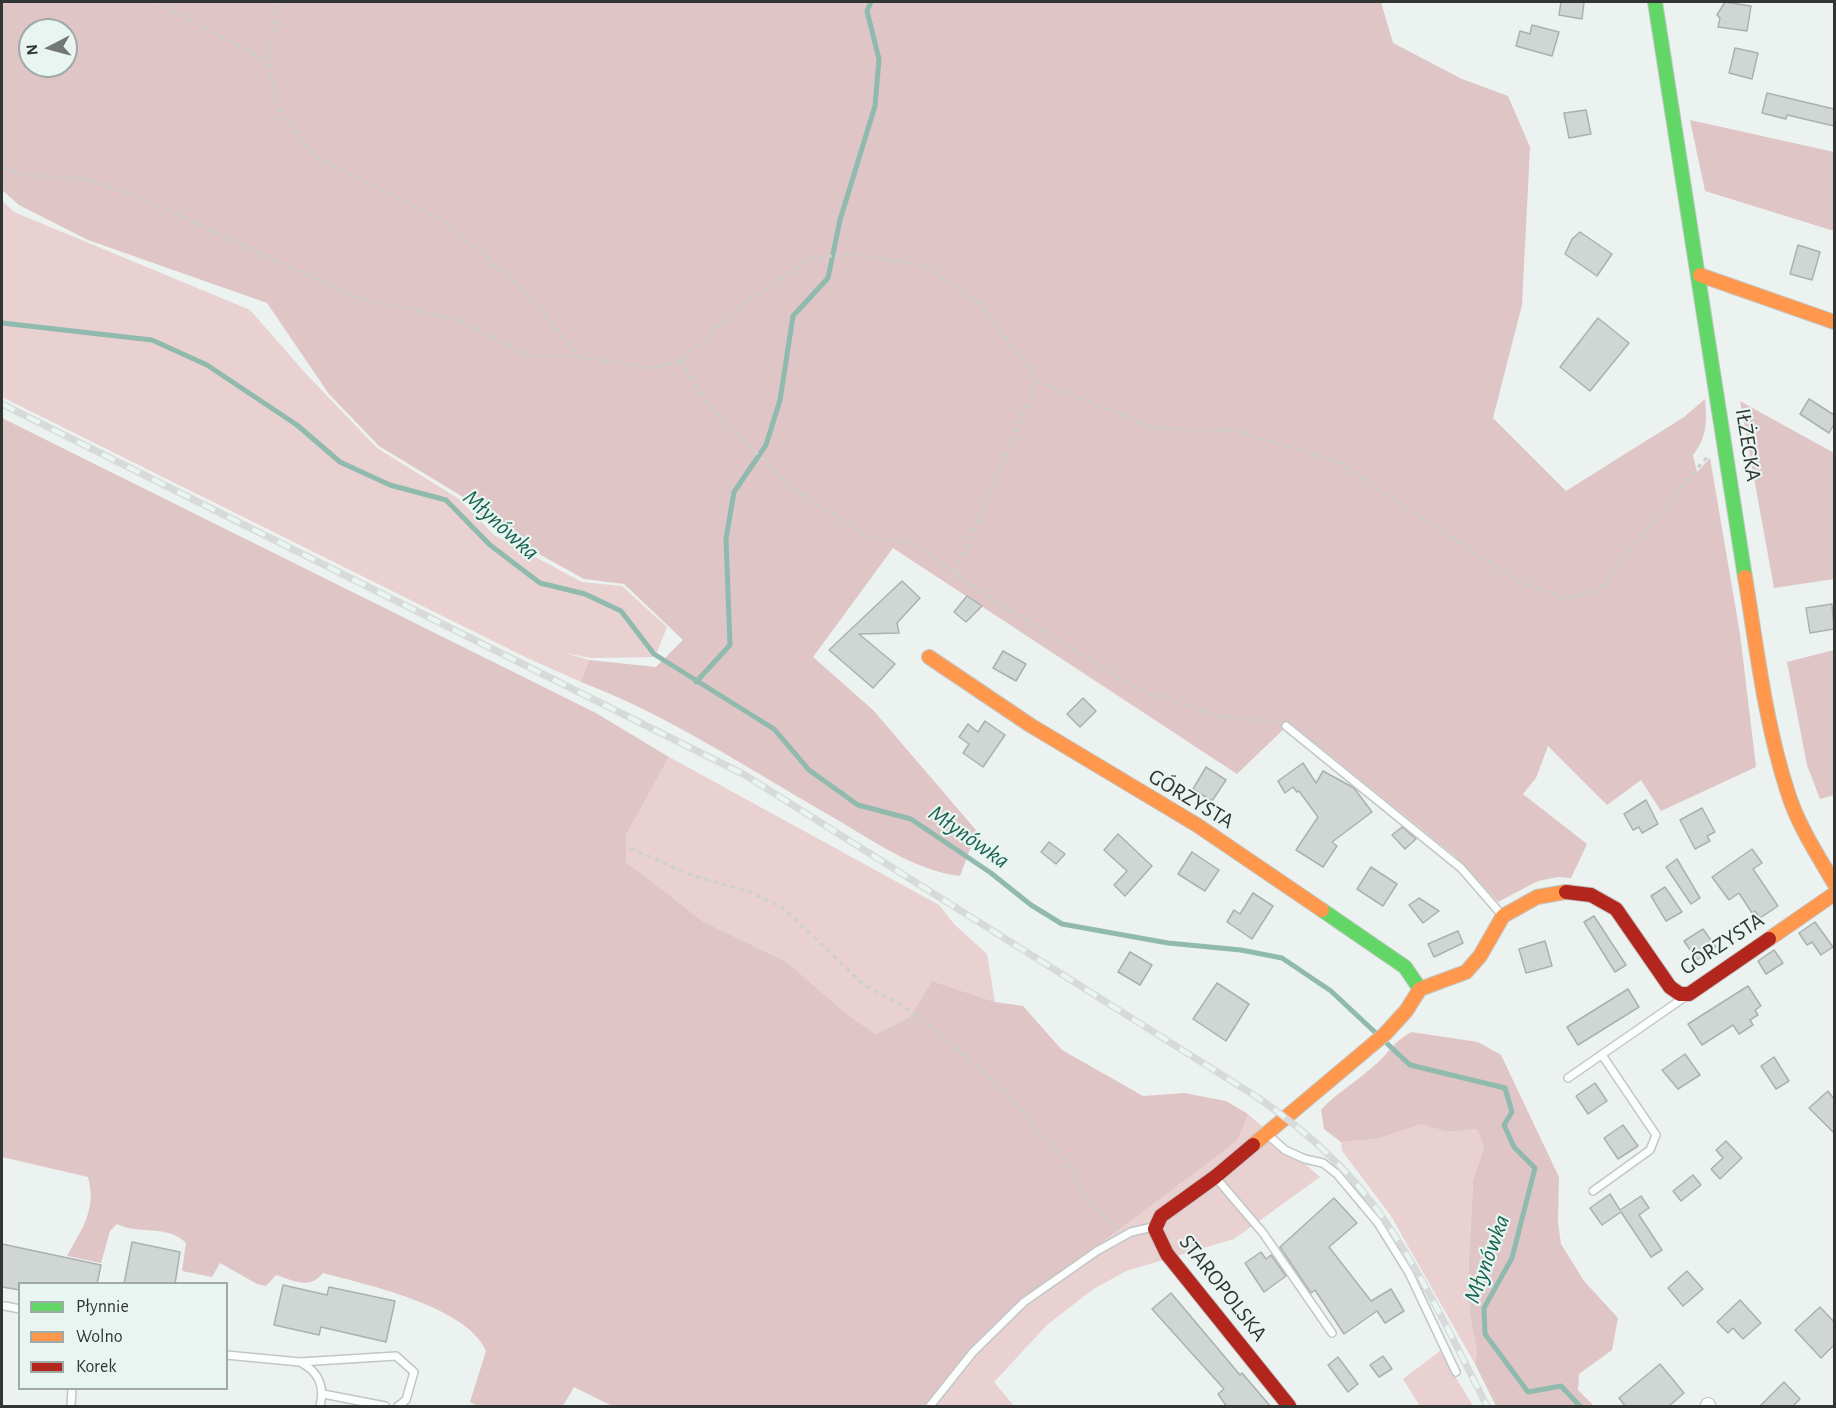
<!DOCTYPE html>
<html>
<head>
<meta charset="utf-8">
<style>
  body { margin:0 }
  #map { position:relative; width:1836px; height:1408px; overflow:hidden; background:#ebf2ef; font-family:"Alegreya Sans",sans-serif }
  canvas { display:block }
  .frame { position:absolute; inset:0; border:3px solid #313634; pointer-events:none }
  .legend { position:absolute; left:18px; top:1282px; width:210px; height:108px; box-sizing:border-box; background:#e8f5f0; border:2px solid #9fa9a5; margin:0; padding:8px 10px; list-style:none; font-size:18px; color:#313634 }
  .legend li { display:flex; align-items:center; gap:12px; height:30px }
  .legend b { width:30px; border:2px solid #9fa9a5 }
  .north { position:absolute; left:18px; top:18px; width:60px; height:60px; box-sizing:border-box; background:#e8f5f0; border:2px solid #9fa9a5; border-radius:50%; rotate:264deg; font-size:16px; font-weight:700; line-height:24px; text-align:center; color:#313634 }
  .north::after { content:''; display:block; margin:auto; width:21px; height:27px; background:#727875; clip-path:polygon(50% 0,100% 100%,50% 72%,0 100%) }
</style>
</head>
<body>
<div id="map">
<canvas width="1836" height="1408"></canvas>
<div class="frame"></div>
<ul class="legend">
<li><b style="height:8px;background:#63d668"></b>Płynnie</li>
<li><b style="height:8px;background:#ff974d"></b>Wolno</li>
<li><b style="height:8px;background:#b3261e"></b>Korek</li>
</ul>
<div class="north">N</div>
</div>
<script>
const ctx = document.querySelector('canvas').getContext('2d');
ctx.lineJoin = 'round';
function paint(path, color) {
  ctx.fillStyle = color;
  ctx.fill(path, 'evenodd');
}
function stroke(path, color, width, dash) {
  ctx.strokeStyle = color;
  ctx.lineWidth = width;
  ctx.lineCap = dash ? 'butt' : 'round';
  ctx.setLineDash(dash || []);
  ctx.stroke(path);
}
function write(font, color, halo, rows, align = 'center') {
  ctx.font = font + ' "Alegreya Sans",sans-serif';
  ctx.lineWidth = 4.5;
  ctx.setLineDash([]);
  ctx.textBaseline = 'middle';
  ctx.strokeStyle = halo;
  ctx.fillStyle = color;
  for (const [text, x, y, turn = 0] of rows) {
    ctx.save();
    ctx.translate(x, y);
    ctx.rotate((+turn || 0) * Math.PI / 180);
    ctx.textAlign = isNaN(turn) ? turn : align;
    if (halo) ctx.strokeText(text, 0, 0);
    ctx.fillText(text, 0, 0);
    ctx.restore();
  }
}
const green = new Path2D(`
  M2,200L14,212L250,310L307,375L377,448L459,499L494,535L582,582L622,586L667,627L655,657L591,658L565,653L589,660L581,682L523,656L2,397Z
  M669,757L939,905L954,924L987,954L995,1002L932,981L910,1017L876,1034L844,1012L787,962L704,922L626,862V835Z
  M1248,1114L1320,1177L1234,1239L1126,1271L1092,1290L1047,1325L994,1382L1014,1406H928L972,1352L1058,1276L1133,1216L1238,1140Z
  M1422,1123L1449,1132L1477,1129L1484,1147L1473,1181L1468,1278L1470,1316L1477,1351L1475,1364L1391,1216L1342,1151L1341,1142L1377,1139Z
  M1440,1351L1473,1406H1420L1403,1379Z`);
const forest = new Path2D(`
  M2,2H1381L1393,43L1462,79L1508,96L1530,147L1522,305L1493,418L1566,491L1684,417L1705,399C1707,422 1707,437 1693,455L1697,472L1710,458L1740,634L1756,767L1661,811L1641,780L1607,805L1548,746L1536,778L1523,794L1587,844L1571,878L1558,877L1538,881L1498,902L1456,857L1290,723L1237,774L893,548L813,657L873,710L981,836L970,849L960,876C912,870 871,839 829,815C749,769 668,715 581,682L589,660L656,667L683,640L624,584L584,579L492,528L463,497L379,446L329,394L267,303L88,240L19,205L2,190ZM30,30H66V66H30Z
  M1690,120L1834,152V231L1705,191Z
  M1740,401L1834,453V579L1774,588Z
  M2,418L596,713L669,757L626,835V862L704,922L787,962L844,1012L876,1034L910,1017L932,981L995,1002L1023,1006L1062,1050L1143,1096L1184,1093L1226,1101L1248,1114L1238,1140L1022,1302L928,1406H612L574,1387L563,1406H478L470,1402L486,1351C467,1306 367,1285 323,1273C309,1290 295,1281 276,1275L266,1286L257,1284L220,1263L212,1277L182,1271L186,1243C168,1224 138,1235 117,1224L110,1231L101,1263L67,1256C82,1228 97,1210 88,1177L2,1157Z
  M1834,650V795L1820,799L1807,765L1787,662Z
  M1411,1032L1478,1042L1501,1055L1559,1177L1558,1222L1561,1244L1584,1281L1618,1318L1612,1350L1579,1374L1578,1390L1594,1406H1496L1475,1364L1477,1351L1470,1316L1468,1278L1473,1181L1484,1147L1477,1129L1449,1132L1421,1124L1377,1139L1341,1142L1324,1129L1321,1110C1337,1092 1358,1081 1376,1064C1391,1051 1391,1044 1411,1032Z`);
const stream = new Path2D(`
  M2,323L152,340L207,365L297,425L340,462L390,485L446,500L490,545L540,583L585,594L621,611L654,654L774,729L809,770L858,805L911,819L991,873L1031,905L1062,924L1168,943L1241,950L1282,958L1331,991L1410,1065L1505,1088L1512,1112L1504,1125L1514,1147L1535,1168L1512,1258L1484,1308L1485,1334L1528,1392L1561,1386L1580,1406
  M696,682L730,645L726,539L734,492L766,445L780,400L793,316L828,278L840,220L875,106L879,59L867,11L871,2`);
const building = new Path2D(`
  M1561,2H1584L1582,19L1559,15Z
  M1725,2L1751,6L1747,31L1718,27L1720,18L1717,15Z
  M1532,25L1559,32L1552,56L1516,46L1520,31L1530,34Z
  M1735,48L1758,53L1752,79L1729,73Z
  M1767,93L1834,109V126L1787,115L1786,119L1762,113Z
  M1586,110L1591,134L1569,138L1564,113Z
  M1580,232L1612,254L1597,276L1565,254L1572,239Z
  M1798,245L1820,252L1812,280L1790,274Z
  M1598,318L1629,343L1590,391L1560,367Z
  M1809,399L1834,415V424L1829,433L1800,414Z
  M902,581L920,598L897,623L899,633L859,634L895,664L873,688L829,650Z
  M967,596L982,606L966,622L954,612Z
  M1832,604L1834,629L1810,633L1806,608Z
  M1003,651L1026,664L1016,681L993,668Z
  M1083,698L1096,711L1080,727L1067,714Z
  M985,721L1005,735L983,767L963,753L969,744L959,737L968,724L978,732Z
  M1303,763L1316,783L1323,771L1354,788L1372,812L1332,842L1337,846L1323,867L1296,850L1318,817L1299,791L1297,792L1293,787L1285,793L1278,781Z
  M1206,767L1226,780L1212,801L1193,789Z
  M1646,800L1658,824L1642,833L1639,827L1633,830L1624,814Z
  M1702,808L1715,832L1707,836L1710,841L1695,849L1680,820Z
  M1402,827L1416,839L1405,849L1392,835Z
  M1118,834L1152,866L1125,896L1114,885L1127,871L1104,850Z
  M1049,842L1065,854L1056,864L1041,852Z
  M1752,849L1762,863L1753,869L1778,906L1760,918L1755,911L1752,913L1739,893L1729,900L1712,877Z
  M1192,852L1219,870L1205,891L1178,874Z
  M1677,859L1700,898L1691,904L1666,867Z
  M1371,867L1397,884L1383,906L1357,889Z
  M1665,887L1682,912L1666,921L1651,896Z
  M1253,893L1273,906L1252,939L1227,922L1234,910L1240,914Z
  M1419,898L1439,911L1423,923L1409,905Z
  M1594,916L1626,965L1615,972L1584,922Z
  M1815,922L1833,947L1821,955L1812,942L1807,945L1799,933Z
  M1703,929L1716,947L1697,960L1684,941Z
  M1458,931L1463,943L1434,957L1428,944Z
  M1545,941L1552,966L1526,973L1519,949Z
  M1774,950L1783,963L1766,974L1758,961Z
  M1130,952L1152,965L1140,985L1118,972Z
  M1217,983L1249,1004L1226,1041L1193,1019Z
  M1748,986L1761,1006L1755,1010L1758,1015L1750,1020L1753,1025L1739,1034L1733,1025L1702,1045L1688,1024Z
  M1628,989L1639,1007L1578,1045L1567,1027Z
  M1685,1054L1700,1075L1678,1089L1662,1070Z
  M1774,1057L1789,1081L1776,1089L1761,1066Z
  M1595,1083L1607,1101L1588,1114L1576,1096Z
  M1828,1091L1834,1099V1133L1809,1108Z
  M1623,1125L1638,1146L1618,1159L1604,1138Z
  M1726,1141L1742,1158L1720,1179L1711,1169L1723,1158L1716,1150Z
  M1693,1175L1701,1185L1681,1201L1673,1191Z
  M1610,1194L1620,1210L1641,1196L1649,1208L1639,1215L1662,1250L1651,1257L1621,1212L1602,1225L1590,1208Z
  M1334,1198L1357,1223L1329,1247L1371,1301L1391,1289L1404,1311L1385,1323L1377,1311L1344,1334L1315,1290L1311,1293L1280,1247Z
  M132,1242L180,1252L175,1284H124Z
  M2,1244L101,1265L97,1284H20V1290L2,1287Z
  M1261,1252L1266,1259L1271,1255L1286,1276L1264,1292L1245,1263Z
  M1687,1271L1703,1289L1683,1306L1668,1288Z
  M283,1285L327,1295L329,1287L395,1301L386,1342L321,1327L319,1335L274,1325Z
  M1171,1293L1240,1375L1242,1373L1271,1407H1227L1218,1394L1224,1389L1152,1309Z
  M1740,1300L1761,1323L1743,1339L1733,1328L1728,1333L1717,1322Z
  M1820,1307L1834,1322V1345L1821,1358L1795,1330Z
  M1383,1356L1392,1369L1379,1377L1370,1365Z
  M1338,1357L1358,1384L1348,1392L1328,1365Z
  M1660,1364L1684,1393L1668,1407H1626L1619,1398Z
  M1784,1382L1800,1399L1792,1407H1759Z`);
const path = new Path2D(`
  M156,2L268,61
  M278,2L268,61L280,115L317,158L441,219L525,291L580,357L650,368L681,361L743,304L811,258L853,254L924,265L982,306L1038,381L1153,428L1238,431L1338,462L1517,581L1566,599L1602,588L1672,497L1708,456
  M2,169L19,174L90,180L139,197L354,297L461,321L526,355L580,357
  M681,361L713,411L795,490L871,538L913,543L993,600L1136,688L1222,717L1277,722
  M955,573L1037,382
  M630,848L691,875L750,892L782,907L864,985L900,1004L932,1027L1003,1090L1063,1158L1088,1200L1100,1213L1119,1227`);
const lane = new Path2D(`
  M1286,726L1461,868L1501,914
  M1568,1078L1682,999
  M1269,1136L1285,1150L1305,1159L1323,1163L1337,1174L1378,1223L1409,1273L1456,1372
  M1217,1179L1263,1233L1332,1333
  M1593,1191L1650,1150L1656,1135L1602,1055
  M5,1306L20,1309
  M226,1355L300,1362L396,1356L414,1372L406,1400L398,1406
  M300,1362C319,1372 325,1386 320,1406
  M323,1394L385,1406
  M71,1406L72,1388
  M930,1406L973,1352L1024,1302L1097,1251L1131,1232L1153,1227`);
const street = new Path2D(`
  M1708,1405V1406`);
const fast = new Path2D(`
  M1655,2L1745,577
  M1322,910L1405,967L1420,989`);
const slow = new Path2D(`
  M1700,275L1834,322
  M1745,577C1757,649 1765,723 1788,793C1798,825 1817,854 1834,883
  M929,657L1030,725L1197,825L1322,910
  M1769,939L1834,894
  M1253,1145L1385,1034L1406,1011L1420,989L1466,972L1480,956L1503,916L1537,897L1566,892`);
const jam = new Path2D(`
  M1566,892L1591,895L1616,909L1670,987L1680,994H1689L1769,939
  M1253,1145L1215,1177L1161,1216L1155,1229L1167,1254L1289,1406`);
const rail = new Path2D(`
  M2,404L745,775L1257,1097C1305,1130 1352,1172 1385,1221C1425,1279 1455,1344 1487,1406`);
const streetNames = [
  ["IŁŻECKA",1748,445,81],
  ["GÓRZYSTA",1191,799,31],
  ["GÓRZYSTA",1722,944,-33],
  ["STAROPOLSKA",1223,1288,52]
];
const waterNames = [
  ["Młynówka",501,525,42],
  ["Młynówka",969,837,35],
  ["Młynówka",1487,1259,-70]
];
paint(green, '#e9d0d1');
paint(forest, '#e0c5c6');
stroke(stream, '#8fbaad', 5);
paint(building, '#d0d6d4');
stroke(building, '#abb1af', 1.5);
stroke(lane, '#c1c7c5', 10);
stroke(street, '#c1c7c5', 16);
stroke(fast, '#c1c7c5', 16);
stroke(slow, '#c1c7c5', 16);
stroke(jam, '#c1c7c5', 16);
stroke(path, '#cdd0cf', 3, [4.5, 4.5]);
stroke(lane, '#fcfdfd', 7);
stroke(street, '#fcfdfd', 14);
stroke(fast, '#63d668', 14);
stroke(slow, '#ff974d', 14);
stroke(jam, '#b3261e', 14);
stroke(rail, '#d8dada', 7);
stroke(rail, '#e8f5f0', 4.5, [14]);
write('22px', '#313634', '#e8f5f0', streetNames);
write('italic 24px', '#186351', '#e8f5f0', waterNames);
</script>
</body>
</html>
